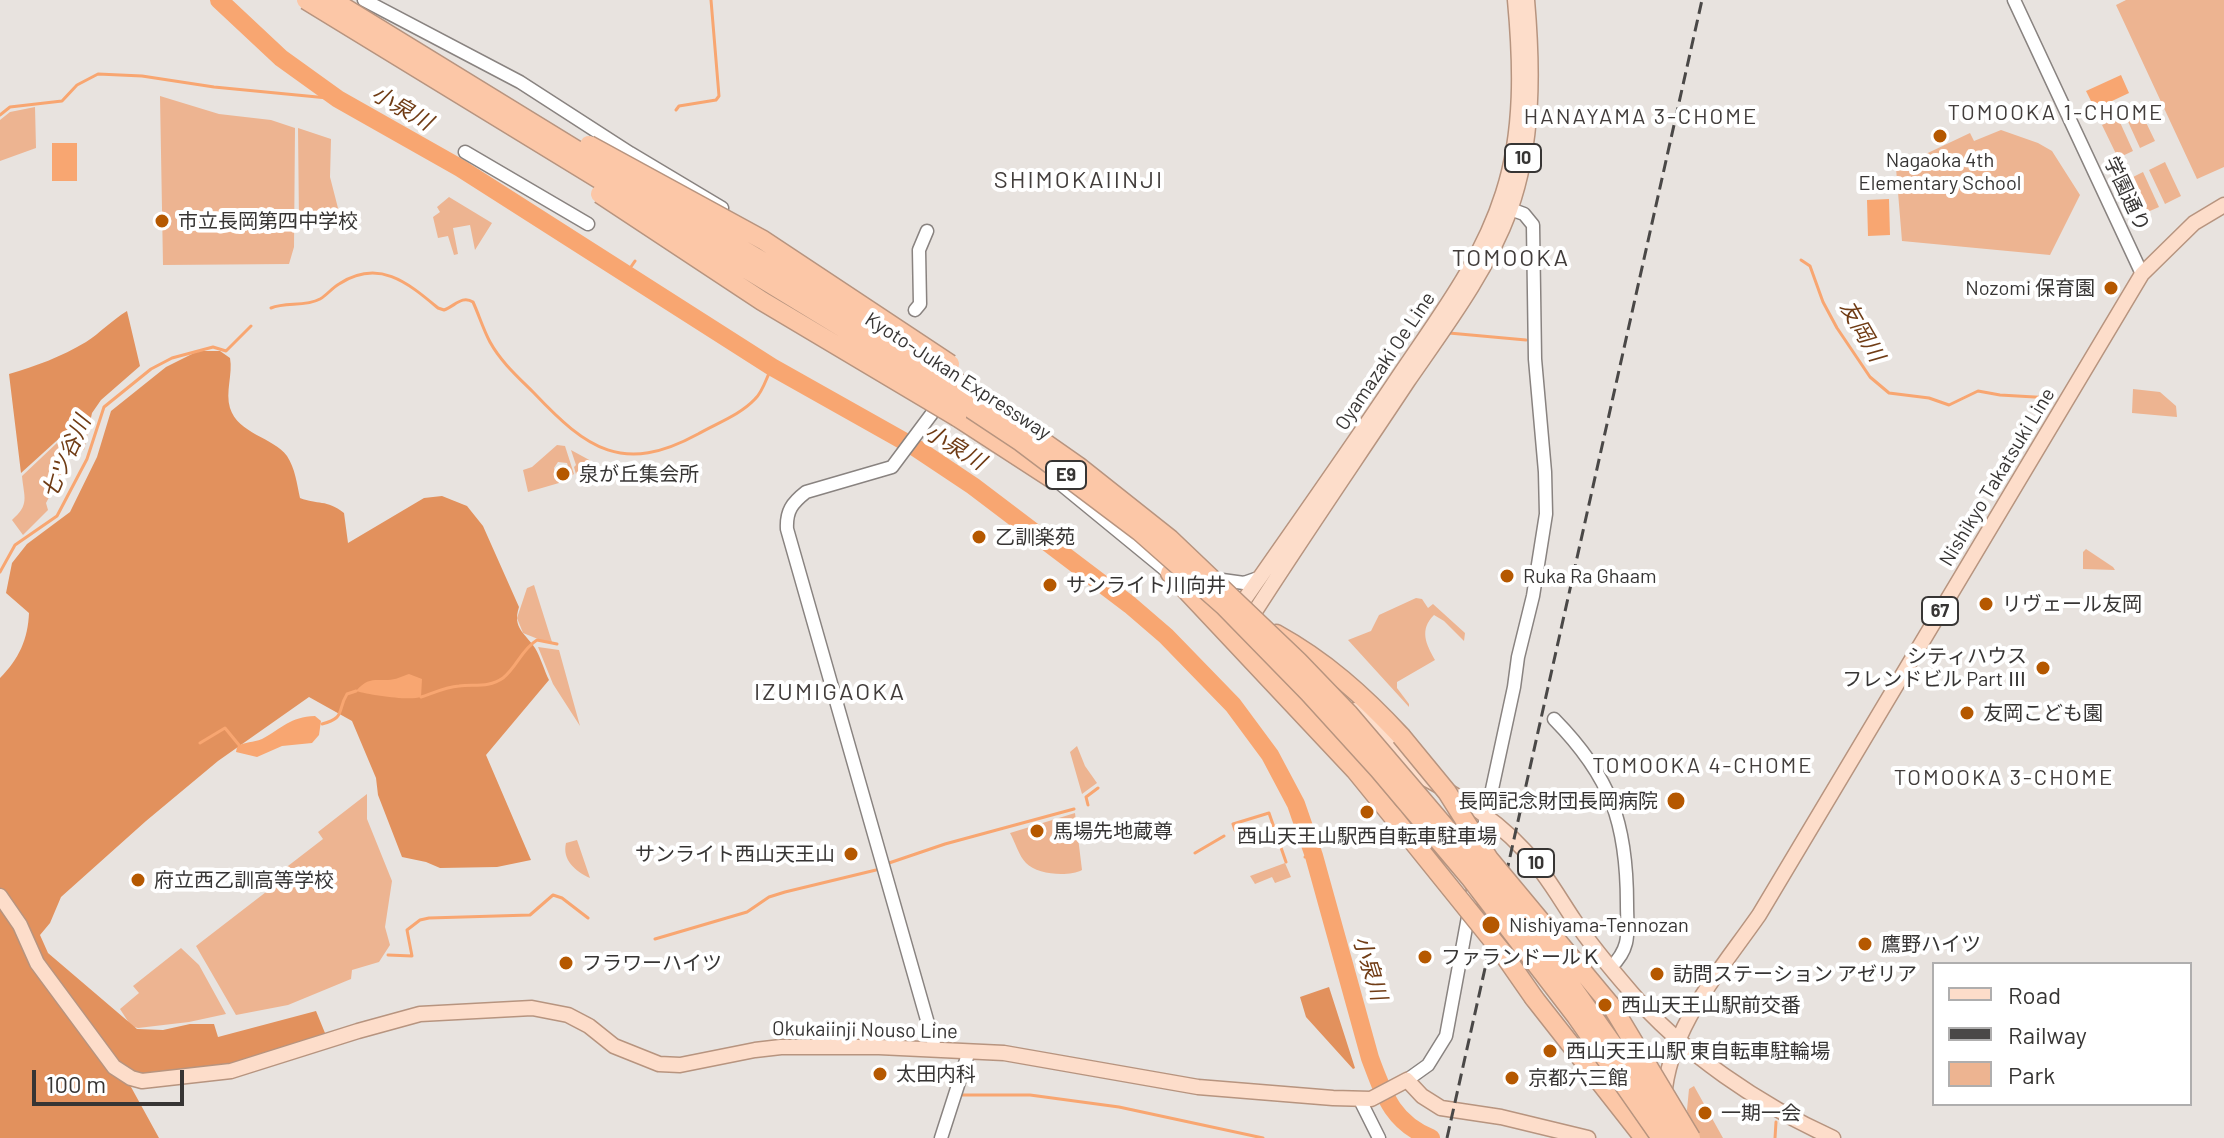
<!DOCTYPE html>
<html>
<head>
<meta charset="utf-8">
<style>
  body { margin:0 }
  #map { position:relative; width:2224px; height:1138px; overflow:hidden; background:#e8e3df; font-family:Barlow,sans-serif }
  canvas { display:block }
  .legend { position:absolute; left:1932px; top:962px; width:260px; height:144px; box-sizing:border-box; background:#fff; border:2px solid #afaeae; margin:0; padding:10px 14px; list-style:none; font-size:24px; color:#373534 }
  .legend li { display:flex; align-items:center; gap:16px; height:40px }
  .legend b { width:40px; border:2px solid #afaeae }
  .scale { position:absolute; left:32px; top:1070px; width:152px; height:36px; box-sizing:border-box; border:4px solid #373534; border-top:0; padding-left:10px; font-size:24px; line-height:28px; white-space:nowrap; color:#373534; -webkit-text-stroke:6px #fff; paint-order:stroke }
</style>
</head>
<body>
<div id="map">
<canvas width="2224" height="1138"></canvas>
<ul class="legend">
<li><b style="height:10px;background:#fdddca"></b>Road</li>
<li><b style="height:10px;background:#4a4847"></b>Railway</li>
<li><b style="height:22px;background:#edb491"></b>Park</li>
</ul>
<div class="scale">100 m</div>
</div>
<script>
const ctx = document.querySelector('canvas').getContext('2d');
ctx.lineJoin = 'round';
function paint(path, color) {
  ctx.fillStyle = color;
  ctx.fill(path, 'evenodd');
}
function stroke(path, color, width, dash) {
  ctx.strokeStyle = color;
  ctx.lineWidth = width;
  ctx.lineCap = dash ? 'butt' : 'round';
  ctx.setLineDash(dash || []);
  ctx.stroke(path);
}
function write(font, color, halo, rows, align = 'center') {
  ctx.font = font + ' Barlow,"Noto Sans JP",sans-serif';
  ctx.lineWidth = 8;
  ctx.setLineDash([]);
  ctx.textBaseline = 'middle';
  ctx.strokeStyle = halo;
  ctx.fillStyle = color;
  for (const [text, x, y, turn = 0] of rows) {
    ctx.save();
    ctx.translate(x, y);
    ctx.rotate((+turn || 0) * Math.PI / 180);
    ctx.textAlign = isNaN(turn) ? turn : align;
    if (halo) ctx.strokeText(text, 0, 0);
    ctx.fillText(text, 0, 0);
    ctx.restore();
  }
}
const green = new Path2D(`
  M2126,0H2224V167L2197,179L2116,5Z
  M160,96L219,114L271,120L295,128L294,247L289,264L163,265Z
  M35,107L36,148L0,161V120L10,112Z
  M2139,108L2155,141L2140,148L2125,115Z
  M2118,118L2133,151L2118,158L2102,125Z
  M298,128L331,139L330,177L339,212L317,221L299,222Z
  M2001,130L2038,143L2052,151L2080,195L2050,255L1902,241L1896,168L1970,133L1974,141Z
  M2165,162L2181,196L2165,204L2149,170Z
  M2143,172L2159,207L2143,214L2127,180Z
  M449,197L492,223L475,250L470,225L453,228L458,254L454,255L448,236L438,238L433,217L440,212L437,207Z
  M2133,389L2160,392L2176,406L2177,417L2132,413Z
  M59,441L71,455L46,503L48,510L23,535L12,520C30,504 24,498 22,476Z
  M557,445L565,446L574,474L571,476L567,463L558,462L554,468L559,483L528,492L523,470L532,467Z
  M571,450L593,462L597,472L577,478L574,467L576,465Z
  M2086,549L2113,567L2115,570L2083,569V552Z
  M534,585L552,642L548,643L523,633L517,618L527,588Z
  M1416,598L1422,599L1428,608L1433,604L1465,633L1464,641L1444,621L1434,615C1419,630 1426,644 1435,660L1397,682V688L1409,704V707L1348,640L1371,631L1379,615Z
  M538,647L559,650L580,726L553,684Z
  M1077,746L1085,766L1097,783L1082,794L1070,752Z
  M367,794V819L392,881L385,927L390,945L379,962L352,970L351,979L288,1005L236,1015L196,946L266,892L262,886L323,839L318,832Z
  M1075,813L1082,870C1069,877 1037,875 1026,863C1019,856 1015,842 1010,833Z
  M577,840L590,878C575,871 562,860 566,843Z
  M1285,863L1291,877L1275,883L1272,877L1255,884L1250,876Z
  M181,948L199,965L226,1014L189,1022L138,1028L131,1026L120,1009L139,993L133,986Z
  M1694,1086L1723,1138H1693L1687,1110L1689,1089Z`);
const forest = new Path2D(`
  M127,311L140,366L101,400L92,413L84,450L64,434L21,473L9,374C36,366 61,357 86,342C100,333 112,320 127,311Z
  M198,351H220L230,358C233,374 225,392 230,408C238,434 273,437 287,456C295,468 297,484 300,498C318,505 326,499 344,513L348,543L424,498L442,496L467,506L483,526L519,607C512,628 525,633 535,648C541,658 544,670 549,680L486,755L531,860L497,867L440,868L426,862L402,857L378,795L376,778L352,721L309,697L218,761L146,821L61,897L50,923L40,935L48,953L137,1029L163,1030L190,1024H214L218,1037L316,1011L325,1033L314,1042L231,1064L125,1076L159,1138H0V678C19,659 28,639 29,613L6,593L12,563L27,544L70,512L97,457L111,411L166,367Z
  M1329,987L1355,1068L1353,1069L1306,1017L1300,997Z`);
const water = new Path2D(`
  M2121,75L2129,93L2095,109L2086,91Z
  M52,143H77V181H52Z
  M1889,199L1890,235L1868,236L1867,200Z
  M409,674L422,679L421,697C409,701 370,695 356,691C367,678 373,680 388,680C395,680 403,676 409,674Z
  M315,716L321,721L319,735L312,743L282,746L257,757L236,752L237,747C245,741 253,743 262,739C282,728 290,717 315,716Z`);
const stream = new Path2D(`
  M676,110L679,106L716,100L719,96L711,0
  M0,115L10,107L62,101L77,85L98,74L142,76L214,87L338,99
  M1801,260L1810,266L1823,302L1837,328L1870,377L1889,393L1929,398L1949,405L1978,391L2000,395L2052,398
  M626,274L635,261
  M271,308C286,302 305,307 320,299C327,295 332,288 339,284C379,258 408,283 438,308L444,310C455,306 462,295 473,302C479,315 483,329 490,342C501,362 518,377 534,393C587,449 623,475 698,434C717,423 740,415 755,399C763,392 767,376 772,367
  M1449,333L1526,340
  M0,572L15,545L57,516L87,459L104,407L151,369L172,358L213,347L226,351L251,326
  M421,697C433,693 446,687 459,686C474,684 489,688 503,678C517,667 521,650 537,640L557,644
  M322,724C346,718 337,710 347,694L356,691
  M200,743L225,728L239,745
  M1088,805L1086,797L1098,788
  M1235,830L1233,824L1269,813L1286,862
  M1195,853L1224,836
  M1305,857L1314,856
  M889,863L945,844L1074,809
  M655,939L747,912L769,897L785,892L876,870
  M388,955L412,956L407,930L420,920L429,918L530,915L553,895L562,898L588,918
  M962,1095H1030L1119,1107L1263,1138
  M1775,1138L1776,1122`);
const river = new Path2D(`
  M219,0L281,58L338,99L460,168L772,367L916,448L973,486L1130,605L1166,636L1233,705L1270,755L1296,804L1314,856L1370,1058C1384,1095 1392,1122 1431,1138`);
const minor = new Path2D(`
  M364,0L520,82L630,153L722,208
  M2014,0L2142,274
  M465,152L588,224
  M915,310L920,304L919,250L927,231
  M1046,472L1174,577
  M1215,579L1244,583L1261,577
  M1554,719C1611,777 1627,823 1627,904C1627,931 1632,947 1611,967
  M1480,845L1514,687L1518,657L1533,596L1546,514L1545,472L1535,359L1533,225L1524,214L1502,206
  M935,1048L787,529C786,511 792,503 806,492L892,467L942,400
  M1407,1080L1428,1065L1446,1036L1475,879
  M1360,1100L1379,1138
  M941,1138L969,1051`);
const major = new Path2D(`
  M1235,613C1291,533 1347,454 1401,373C1440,315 1482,260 1503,193C1523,132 1521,64 1515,0
  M1244,620L1254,613C1304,535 1357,458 1408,381C1446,326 1487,272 1510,210C1534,143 1533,69 1527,0
  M1355,710L1417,765
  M1393,762C1440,785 1488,811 1524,850C1544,871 1558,896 1574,920C1591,945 1611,969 1631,992C1681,1052 1762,1106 1833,1138
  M0,896L20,925L37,963L114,1067L131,1078L142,1081L231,1071L358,1031L420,1014L532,1008L568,1015L589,1026L614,1046L659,1064L680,1065L755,1050L781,1047H879L1004,1053L1198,1087L1333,1098L1371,1099L1407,1080L1422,1096L1441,1108L1501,1117L1588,1138
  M1664,1098C1669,1027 1720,971 1759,915L2142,274L2194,223L2224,205`);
const highway = new Path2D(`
  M957,417L1051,478
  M1170,573L1355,770L1394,818
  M1276,634C1325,661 1363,695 1401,736
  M1406,808L1431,860
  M1534,998L1644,1138`);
const rail = new Path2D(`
  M1447,1138L1702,0`);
const highwayBridge = new Path2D(`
  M306,0L923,377L1021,442L1139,531L1224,606L1309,693L1379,770L1471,879L1576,1016L1661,1138
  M332,0L630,183L796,281L971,391L1078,466L1170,539L1298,661L1349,714L1407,782L1486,875L1558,967L1679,1138
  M589,145L763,240L950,364
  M600,194L762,301L957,417
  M1401,736L1447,792L1489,859L1613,1008L1691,1138
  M1394,818L1502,952L1534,998`);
const markers = [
  [1940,136,8,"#b55800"],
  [162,221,8,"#b55800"],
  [2111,288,8,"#b55800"],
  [563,474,8,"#b55800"],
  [979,537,8,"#b55800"],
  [1507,576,8,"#b55800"],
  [1050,585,8,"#b55800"],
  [1986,604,8,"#b55800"],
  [2043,668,8,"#b55800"],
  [1967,713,8,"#b55800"],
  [1676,801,10,"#b55800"],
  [1367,812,8,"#b55800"],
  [1037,831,8,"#b55800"],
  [851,854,8,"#b55800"],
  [138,880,8,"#b55800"],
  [1491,925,10,"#b55800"],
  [1865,944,8,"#b55800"],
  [1425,957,8,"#b55800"],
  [566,963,8,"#b55800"],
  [1657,974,8,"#b55800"],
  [1605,1005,8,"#b55800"],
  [1550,1051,8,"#b55800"],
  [880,1074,8,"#b55800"],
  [1512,1078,8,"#b55800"],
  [1705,1113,8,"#b55800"]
];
const shields = [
  [1523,158,36],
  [1066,475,40],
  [1940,611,36],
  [1536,863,36]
];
const shieldNames = [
  ["10",1523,158],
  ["E9",1066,475],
  ["67",1940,611],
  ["10",1536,863]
];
const poiNames = [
  ["Nagaoka 4th",1940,160,"center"],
  ["Elementary School",1940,183,"center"],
  ["市立長岡第四中学校",178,221],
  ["Nozomi 保育園",2095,288,"right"],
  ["泉が丘集会所",579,474],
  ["乙訓楽苑",995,537],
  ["Ruka Ra Ghaam",1523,576],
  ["サンライト川向井",1066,585],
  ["リヴェール友岡",2002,604],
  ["シティハウス",2027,656,"right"],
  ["フレンドビル Part Ⅲ",2027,679,"right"],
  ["友岡こども園",1983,713],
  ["長岡記念財団長岡病院",1658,801,"right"],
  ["馬場先地蔵尊",1053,831],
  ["西山天王山駅西自転車駐車場",1367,836,"center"],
  ["サンライト西山天王山",835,854,"right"],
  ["府立西乙訓高等学校",154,880],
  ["Nishiyama-Tennozan",1509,925],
  ["鷹野ハイツ",1881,944],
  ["ファランドールＫ",1441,957],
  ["フラワーハイツ",582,963],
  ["訪問ステーション アゼリア",1673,974],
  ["西山天王山駅前交番",1621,1005],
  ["西山天王山駅 東自転車駐輪場",1566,1051],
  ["太田内科",896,1074],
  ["京都六三館",1528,1078],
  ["一期一会",1721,1113]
];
const streetNames = [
  ["学園通り",2127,194,65],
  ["Oyamazaki Oe Line",1385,361,-56],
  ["Kyoto-Jukan Expressway",958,376,33],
  ["Nishikyo Takatsuki Line",1997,477,-59],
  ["Okukaiinji Nouso Line",865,1030,1]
];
const waterNames = [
  ["小泉川",402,108,30],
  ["友岡川",1862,331,60],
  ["小泉川",955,447,31],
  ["七ツ谷川",66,457,-66],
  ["小泉川",1370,968,73]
];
const neighbourhoodNames = [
  ["TOMOOKA 1-CHOME",2056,113],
  ["HANAYAMA 3-CHOME",1641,117],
  ["TOMOOKA 4-CHOME",1703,766],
  ["TOMOOKA 3-CHOME",2004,778]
];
const quarterNames = [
  ["SHIMOKAIINJI",1079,180],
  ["TOMOOKA",1511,258],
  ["IZUMIGAOKA",830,692]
];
paint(green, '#edb491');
paint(forest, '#e2915d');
paint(water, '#f8a671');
stroke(stream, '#f8a671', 3);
stroke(river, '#f8a671', 18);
stroke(minor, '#898380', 15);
stroke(major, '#b7947f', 17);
stroke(highway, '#b7947f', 21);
stroke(minor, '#fff', 12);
stroke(major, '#fdddca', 14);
stroke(highway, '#fcc7a7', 18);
stroke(rail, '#4a4847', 3, [12, 6]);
stroke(highwayBridge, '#b7947f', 21, []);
stroke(highwayBridge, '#fcc7a7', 18);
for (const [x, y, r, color] of markers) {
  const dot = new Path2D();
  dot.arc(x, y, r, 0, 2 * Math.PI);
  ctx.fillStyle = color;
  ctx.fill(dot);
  stroke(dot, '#fff', 3);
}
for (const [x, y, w] of shields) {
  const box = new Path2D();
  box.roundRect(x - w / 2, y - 14, w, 28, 6);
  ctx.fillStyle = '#fff';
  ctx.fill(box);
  stroke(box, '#373534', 2);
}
write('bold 18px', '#373534', null, shieldNames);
write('20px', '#373534', '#fff', poiNames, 'left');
write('20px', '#373534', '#fff', streetNames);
write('italic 22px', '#703c15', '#fff', waterNames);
ctx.letterSpacing = '2px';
write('22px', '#423d3b', '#fff', neighbourhoodNames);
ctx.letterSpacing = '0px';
ctx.letterSpacing = '2px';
write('24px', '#423d3b', '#fff', quarterNames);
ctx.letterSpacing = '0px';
</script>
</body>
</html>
